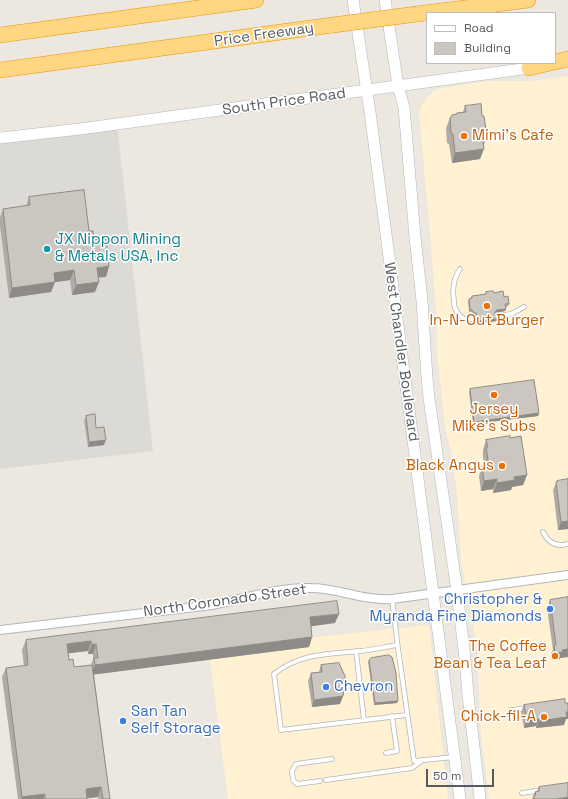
<!DOCTYPE html>
<html>
<head>
<meta charset="utf-8">
<style>
  body { margin:0 }
  #map { position:relative; width:568px; height:799px; overflow:hidden; background:#ece8df; font-family:"Space Grotesk",sans-serif }
  canvas { display:block }
  .legend { position:absolute; left:426px; top:12px; width:130px; height:52px; box-sizing:border-box; background:#fff; border:1px solid #bcbec0; margin:0; padding:5px 7px; list-style:none; font-size:12px; color:#585c61 }
  .legend li { display:flex; align-items:center; gap:8px; height:20px }
  .legend b { width:20px; border:1px solid #bcbec0 }
  .scale { position:absolute; left:426px; top:769px; width:68px; height:18px; box-sizing:border-box; border:2px solid #585c61; border-top:0; padding-left:5px; font-size:12px; line-height:14px; white-space:nowrap; color:#585c61; -webkit-text-stroke:3px #fff; paint-order:stroke }
</style>
</head>
<body>
<div id="map">
<canvas width="568" height="799"></canvas>
<ul class="legend">
<li><b style="height:5px;background:#fff"></b>Road</li>
<li><b style="height:11px;background:#cbc6c0"></b>Building</li>
</ul>
<div class="scale">50 m</div>
</div>
<script>
const ctx = document.querySelector('canvas').getContext('2d');
ctx.lineJoin = 'round';
function paint(path, color) {
  ctx.fillStyle = color;
  ctx.fill(path, 'evenodd');
}
function stroke(path, color, width, dash) {
  ctx.strokeStyle = color;
  ctx.lineWidth = width;
  ctx.lineCap = dash ? 'butt' : 'round';
  ctx.setLineDash(dash || []);
  ctx.stroke(path);
}
function write(font, color, halo, rows, align = 'center') {
  ctx.font = font + ' "Space Grotesk",sans-serif';
  ctx.lineWidth = 3;
  ctx.setLineDash([]);
  ctx.textBaseline = 'middle';
  ctx.strokeStyle = halo;
  ctx.fillStyle = color;
  for (const [text, x, y, turn = 0] of rows) {
    ctx.save();
    ctx.translate(x, y);
    ctx.rotate((+turn || 0) * Math.PI / 180);
    ctx.textAlign = isNaN(turn) ? turn : align;
    if (halo) ctx.strokeText(text, 0, 0);
    ctx.fillText(text, 0, 0);
    ctx.restore();
  }
}
const commercial = new Path2D(`
  M568,76V799H489L480,726L478,652L471,613L461,561L457,493L451,453L445,426L441,390L437,351V323L430,234L419,113L422,104L426,99L434,91L441,88L488,81H532Z
  M429,625L448,799H228L210,659L308,638Z`);
const industrial = new Path2D(`
  M117,124L153,451L0,469V138Z`);
const lane = new Path2D(`
  M460,269C453,279 452,289 454,301C454,305 455,310 458,313C460,316 463,318 466,320L473,319
  M497,316L511,314L524,307
  M543,532C548,543 556,547 568,544
  M392,599L398,648L414,761L454,757
  M397,645C385,647 373,650 360,651C329,654 300,653 274,674L281,730L407,715
  M356,651L364,720
  M511,710L528,708
  M386,753L397,751L392,716
  M326,780L412,768L423,760
  M320,781L297,784L293,780L292,771L296,764L332,759
  M522,793L542,790`);
const street = new Path2D(`
  M0,630L212,605C244,599 277,587 311,588C338,588 364,601 392,599L568,575`);
const secondary = new Path2D(`
  M353,0L370,112L460,799
  M385,0L398,86L404,107L415,237L422,301L427,378L429,398L457,591L465,658L468,695L480,799
  M0,138L80,129L537,67`);
const highway = new Path2D(`
  M417,14L528,0
  M0,35L256,0
  M555,62L568,59
  M529,68L550,63
  M0,70L333,25`);
const highwayBridge = new Path2D(`
  M333,25L417,14`);
const wall = new Path2D(`
  M465,106L483,145L480,159L452,163L449,144L447,143L446,128L450,118L456,115L457,113L463,112Z
  M29,197L89,231L109,266L106,277H98L95,292L72,295L70,280L55,282L51,292L9,298L0,226V217L3,209L26,206Z
  M486,292L494,293L504,297L509,304L508,306L506,307V309L505,311L496,313L495,314V315L498,319L497,321L474,324V320L476,318L475,316H473L471,312H469L468,301L469,299L471,298L472,296L485,295Z
  M470,389L539,413L538,416L473,424L469,392Z
  M86,416L96,428L104,445L88,447L84,421Z
  M486,440L527,475L523,485L512,487L511,490L493,493V489L481,491L479,476L482,466H484L483,457V450Z
  M557,481L568,529L558,530L553,490Z
  M568,597V657L560,658V659L552,660L551,653L553,650L547,608L550,600Z
  M335,623L311,626L312,637L309,647L94,674L110,799H98V797L87,798V799H18L2,677L6,668L24,666L22,650L26,640ZM88,651V654H93V659L91,665L74,667L69,660L68,653Z
  M369,660L397,703L374,705L368,662Z
  M321,665L343,696L340,704L312,707L308,681L311,673L319,672Z
  M524,705L568,719H566L564,725L536,728V726L524,728L521,712Z
  M539,787L568,799H532L535,792L537,791Z`);
const shadedWall = new Path2D(`
  M482,136H487L483,146Z
  M484,149L480,159L452,163L455,153Z
  M109,266L106,277L94,278L97,268Z
  M74,270L70,280L50,283L54,273Z
  M55,282L51,292L9,298L12,288Z
  M99,282L95,292L72,295L76,285Z
  M506,309L505,311L496,313L494,314L495,312L497,310Z
  M498,319L497,321L474,324L475,321Z
  M539,413L538,416L473,424L474,422Z
  M106,440L104,445L88,447L89,442Z
  M527,475L523,485L512,487L511,490L493,493L497,483L514,477Z
  M497,479L493,489L481,491L484,481Z
  M568,521V529L558,530L561,522Z
  M339,614L335,623L306,627L310,617Z
  M312,637L309,647L91,675L95,665Z
  M91,641L88,651L63,654L67,644Z
  M96,644L93,654H88L92,645Z
  M568,649V657L560,658V659L552,660L555,653L562,650Z
  M343,696L340,704L312,707L314,700Z
  M398,701L397,703L374,705L375,703Z
  M566,712H568V719H566L564,725L536,728L539,721Z
  M539,719L536,726L524,728L527,720Z
  M101,787L98,797L82,799L86,789Z
  M45,794L43,799H22V797Z
  M568,797V799H557Z`);
const building = new Path2D(`
  M481,104L482,116H484L487,136H482L484,149L455,153L453,134L451,133L450,118L452,115L457,114V113L466,112L465,106Z
  M84,190L89,231H93L94,240L106,238L109,266L97,268L99,282L76,285L74,270L54,273L55,282L12,288L3,209L30,205L29,197Z
  M493,291L494,293L503,291L504,297L508,296L509,304H505L506,309L497,310L495,312V315L498,317V319L475,321L474,320L477,318V316L476,313H474L472,310H470L469,299L472,298V296L486,294V292Z
  M534,380L539,413L474,422L470,389Z
  M95,414L96,428L104,427L106,440L89,442L86,416Z
  M510,436V438L521,436L527,475L514,477L515,480L497,483V479L484,481L482,466H489L486,447H488L486,440Z
  M568,479V521L561,522L556,482H557V481Z
  M568,597V649L562,650L563,652L555,653L554,645H556L550,600Z
  M337,601L339,614L310,617L312,637L95,665L94,658H98L96,644L92,645L91,641L67,644L69,660L73,659L74,667L92,665L110,799H103L101,787L86,789L87,799H45V794L22,797L6,668L28,665L26,640Z
  M389,655L392,657L396,673L398,701L375,703L369,660L371,658Z
  M339,663L345,676V685L343,696L314,700L311,673L322,672L321,665Z
  M565,699V703H568V712H566L567,717L539,721V719L527,720L524,705Z
  M568,783V797L557,799H534V795H536L535,792L539,791V787Z`);
const markers = [
  [464,136,4,"#e8710a"],
  [47,249,4,"#0f9aa8"],
  [487,306,4,"#e8710a"],
  [494,395,4,"#e8710a"],
  [502,466,4,"#e8710a"],
  [550,609,4,"#3f7fe0"],
  [555,656,4,"#e8710a"],
  [326,687,4,"#3f7fe0"],
  [544,717,4,"#e8710a"],
  [123,721,4,"#3f7fe0"]
];
const streetNames = [
  ["Price Freeway",264,35,-8],
  ["South Price Road",284,102,-8],
  ["West Chandler Boulevard",401,352,82],
  ["North Coronado Street",225,601,-8]
];
const foodNames = [
  ["Mimi's Cafe",472,136,"left"],
  ["In-N-Out Burger",487,321,"center"],
  ["Jersey",494,410,"center"],
  ["Mike's Subs",494,427,"center"],
  ["Black Angus",494,466],
  ["The Coffee",547,647],
  ["Bean & Tea Leaf",547,664],
  ["Chick-fil-A",536,717]
];
const cultureNames = [
  ["JX Nippon Mining",55,240],
  ["& Metals USA, Inc",55,257]
];
const shopNames = [
  ["Christopher &",542,600,"right"],
  ["Myranda Fine Diamonds",542,617,"right"],
  ["Chevron",334,687],
  ["San Tan",131,712],
  ["Self Storage",131,729]
];
paint(commercial, '#fff1d1');
paint(industrial, '#dcdad4');
stroke(lane, '#b2b6bb', 5.5);
stroke(street, '#b2b6bb', 10);
stroke(secondary, '#b3b7bd', 12);
stroke(highway, '#ea9200', 16);
stroke(lane, '#fff', 4);
stroke(street, '#fff', 8);
stroke(secondary, '#fff', 11);
stroke(highway, '#ffd782', 15);
stroke(highwayBridge, '#ea9200', 16, []);
stroke(highwayBridge, '#ffd782', 15);
paint(wall, '#afaaa5');
paint(shadedWall, '#8e8b86');
paint(building, '#cbc6c0');
stroke(building, '#8e8b86', 1);
for (const [x, y, r, color] of markers) {
  const dot = new Path2D();
  dot.arc(x, y, r, 0, 2 * Math.PI);
  ctx.fillStyle = color;
  ctx.fill(dot);
  stroke(dot, '#fff', 1.5);
}
write('15px', '#585c61', '#fff', streetNames);
write('15px', '#c56008', '#fff', foodNames, 'right');
write('15px', '#0d838f', '#fff', cultureNames, 'left');
write('15px', '#366cbe', '#fff', shopNames, 'left');
</script>
</body>
</html>
